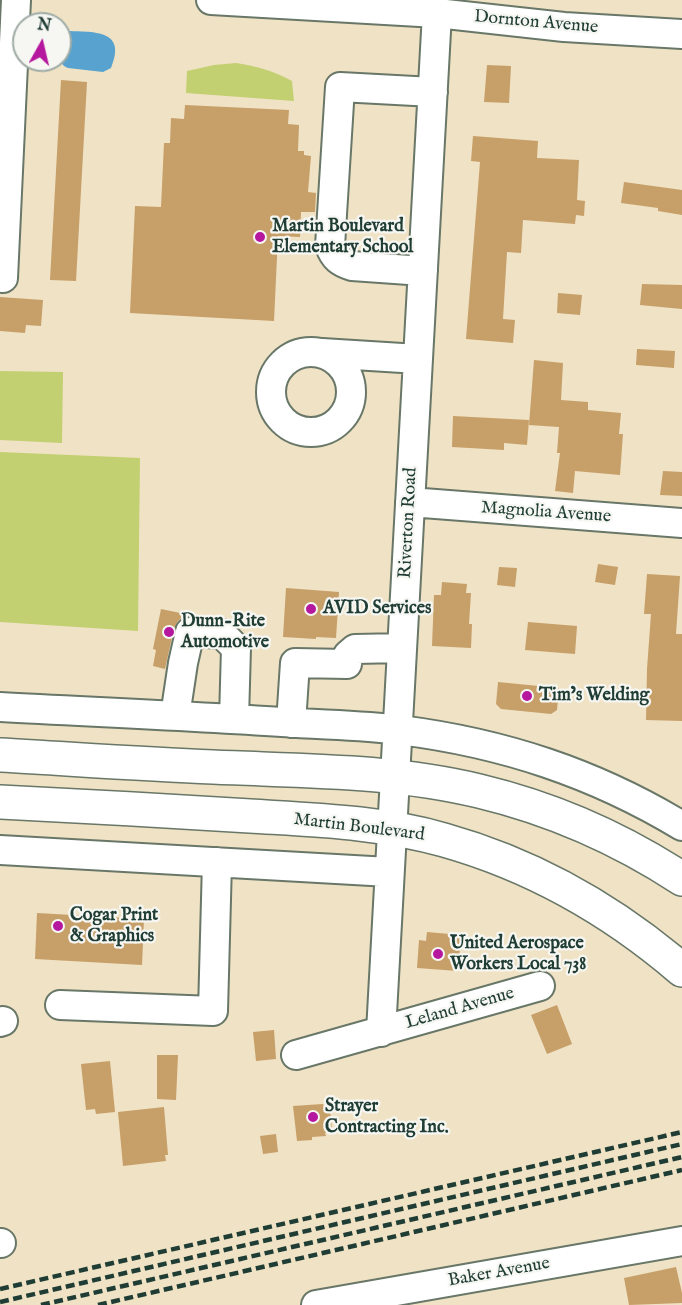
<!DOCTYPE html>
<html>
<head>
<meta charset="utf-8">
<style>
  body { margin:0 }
  #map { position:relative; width:682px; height:1305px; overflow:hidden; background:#f0e2c5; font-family:"IM FELL English",serif }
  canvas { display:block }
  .north { position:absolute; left:12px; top:12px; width:60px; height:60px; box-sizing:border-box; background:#f6f6f2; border:2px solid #a0aca6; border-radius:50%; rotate:8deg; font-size:16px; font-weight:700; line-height:24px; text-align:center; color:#1f3d34 }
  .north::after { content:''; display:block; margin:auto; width:21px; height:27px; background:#b5179e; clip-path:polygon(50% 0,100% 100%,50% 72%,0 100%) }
</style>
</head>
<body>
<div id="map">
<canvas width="682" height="1305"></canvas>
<div class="north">N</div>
</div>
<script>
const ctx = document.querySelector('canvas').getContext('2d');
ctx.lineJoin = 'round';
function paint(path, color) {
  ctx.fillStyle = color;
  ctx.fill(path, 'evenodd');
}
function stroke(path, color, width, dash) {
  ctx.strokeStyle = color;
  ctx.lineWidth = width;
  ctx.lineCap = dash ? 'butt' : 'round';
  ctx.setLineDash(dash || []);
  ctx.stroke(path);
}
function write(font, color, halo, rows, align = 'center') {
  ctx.font = font + ' "IM FELL English",serif';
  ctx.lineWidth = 4.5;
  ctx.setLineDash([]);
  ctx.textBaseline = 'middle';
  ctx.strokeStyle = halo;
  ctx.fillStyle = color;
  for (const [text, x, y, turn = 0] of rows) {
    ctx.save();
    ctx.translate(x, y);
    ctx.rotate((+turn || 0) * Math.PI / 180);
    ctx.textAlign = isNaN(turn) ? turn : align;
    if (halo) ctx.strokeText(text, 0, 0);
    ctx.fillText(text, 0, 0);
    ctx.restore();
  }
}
const green = new Path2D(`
  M236,63C257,66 274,71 292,81L294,101L186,93L187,71L214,65Z
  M0,371L63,372L62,443L0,440Z
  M0,452L140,458L138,631L0,622Z`);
const water = new Path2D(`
  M68,31C95,32 127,30 111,68L103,72L68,68C55,63 60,48 60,35Z`);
const building = new Path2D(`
  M487,65L511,66L509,103L484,102Z
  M61,80L87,82L76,281L50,280Z
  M185,105L289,110L288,124L299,125L298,151H304V155L311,156L308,192L316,193L315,212H301L300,237L278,236L274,321L130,313L135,206L161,207L164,143H170L171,118L184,119Z
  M473,136L538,141L537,158L579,160L577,200L585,201L584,216L576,215L575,224L523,220L521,253L507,252L503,319L515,320L513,343L466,339L480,162L471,161Z
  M624,182L682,190V215L658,211V208L621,203Z
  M642,284L682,285V309L640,305Z
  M558,293L582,295L580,315L557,313Z
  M0,297L43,300L41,326L26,325L25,333L0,331Z
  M637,349L675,351L674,368L636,365Z
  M534,360L563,363L561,400L588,402V410L621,413L619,434H623L620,475L575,471L573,493L555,491L560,453H557L559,427L529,425Z
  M453,416L529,420L527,445L504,443V450L452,447Z
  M663,471L682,472V496L660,495Z
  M598,564L618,567L615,585L595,582Z
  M499,567L517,568L515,587L497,585Z
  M647,574L680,576L676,634H682V721L646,720L647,669L651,614H644Z
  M442,582L467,584L466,593H471L469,624H472L471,648L432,646L434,595H441Z
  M286,588L339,592L336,638L316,637V639L283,637Z
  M161,609L185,614L178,621L174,628L165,669L153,666L156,650L153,649Z
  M528,622L577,626L575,654L525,650Z
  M498,682L559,688L557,710L551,714L501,709L496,704Z
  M37,913L144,919L142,965L35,959Z
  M427,932L461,935L458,971L417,968L419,940L426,941Z
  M557,1005L572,1044L547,1054L531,1015Z
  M274,1030L276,1059L256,1061L253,1032Z
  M157,1055H178L176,1100L157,1099Z
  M110,1061L115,1112L96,1114L95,1109L86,1110L81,1064Z
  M323,1104L324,1107H330L332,1132L325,1133L326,1136L312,1137V1140L297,1141L293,1106Z
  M164,1107L168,1155H165L166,1161L123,1166L118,1112Z
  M276,1134L278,1152L263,1154L260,1136Z
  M676,1267L682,1293V1303L629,1305L624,1278Z`);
const minor = new Path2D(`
  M211,0L437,13L564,27L682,34
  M423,271L352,266C340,262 334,258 330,246L340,87L433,92
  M3,278L16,0
  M271 392a40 40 0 1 1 80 0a40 40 0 1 1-80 0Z
  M322,353L418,359
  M410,502L682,523
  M0,707C94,712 188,716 282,722C321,725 361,725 400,730C503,743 594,773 682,826
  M175,716L183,663L190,632L222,634L236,648L234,719
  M291,723L295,663L347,664L348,655L355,649L402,648
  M0,850L389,872
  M60,1005L213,1011L217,862
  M0,1022L3,1021
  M381,1032L437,13
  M296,1055L540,986
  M0,1243H1
  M316,1305L682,1241`);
const major = new Path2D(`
  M0,755C71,759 142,764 213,767C301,771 392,770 479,791C550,808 621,839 682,879
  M0,802C83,806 167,811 250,816C314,820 382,822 444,840C533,865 612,910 682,970`);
const rail = new Path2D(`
  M0,1289L682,1132
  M0,1302L682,1144
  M41,1305L682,1157
  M98,1305L682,1170`);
const markers = [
  [260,237,6,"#b5179e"],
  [311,609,6,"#b5179e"],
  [169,632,6,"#b5179e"],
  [527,696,6,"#b5179e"],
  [58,926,6,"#b5179e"],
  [438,954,6,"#b5179e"],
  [313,1117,6,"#b5179e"]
];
const streetNames = [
  ["Dornton Avenue",536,23,5],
  ["Magnolia Avenue",546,513,4],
  ["Riverton Road",409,523,-87],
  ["Martin Boulevard",359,828,7],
  ["Leland Avenue",460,1009,-16],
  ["Baker Avenue",499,1273,-10]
];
const poiNames = [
  ["Martin Boulevard",272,227],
  ["Elementary School",272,248],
  ["AVID Services",323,609],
  ["Dunn-Rite",181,622],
  ["Automotive",181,643],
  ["Tim’s Welding",539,696],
  ["Cogar Print",70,916],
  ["& Graphics",70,937],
  ["United Aerospace",450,944],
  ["Workers Local 738",450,965],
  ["Strayer",325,1107],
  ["Contracting Inc.",325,1128]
];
paint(green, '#c2d071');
paint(water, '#57a2cf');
paint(building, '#c79f68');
stroke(minor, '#687767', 32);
stroke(major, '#687767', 36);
stroke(minor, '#fff', 28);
stroke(major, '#fff', 33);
stroke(rail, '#1f3d34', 4.5, [9, 4.5]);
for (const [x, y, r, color] of markers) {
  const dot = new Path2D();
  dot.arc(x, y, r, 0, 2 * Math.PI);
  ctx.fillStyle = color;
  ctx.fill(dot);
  stroke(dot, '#f6f6f2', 2);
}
write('18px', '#1f3d34', '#f6f6f2', streetNames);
write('bold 18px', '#1f3d34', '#f6f6f2', poiNames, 'left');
</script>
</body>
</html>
